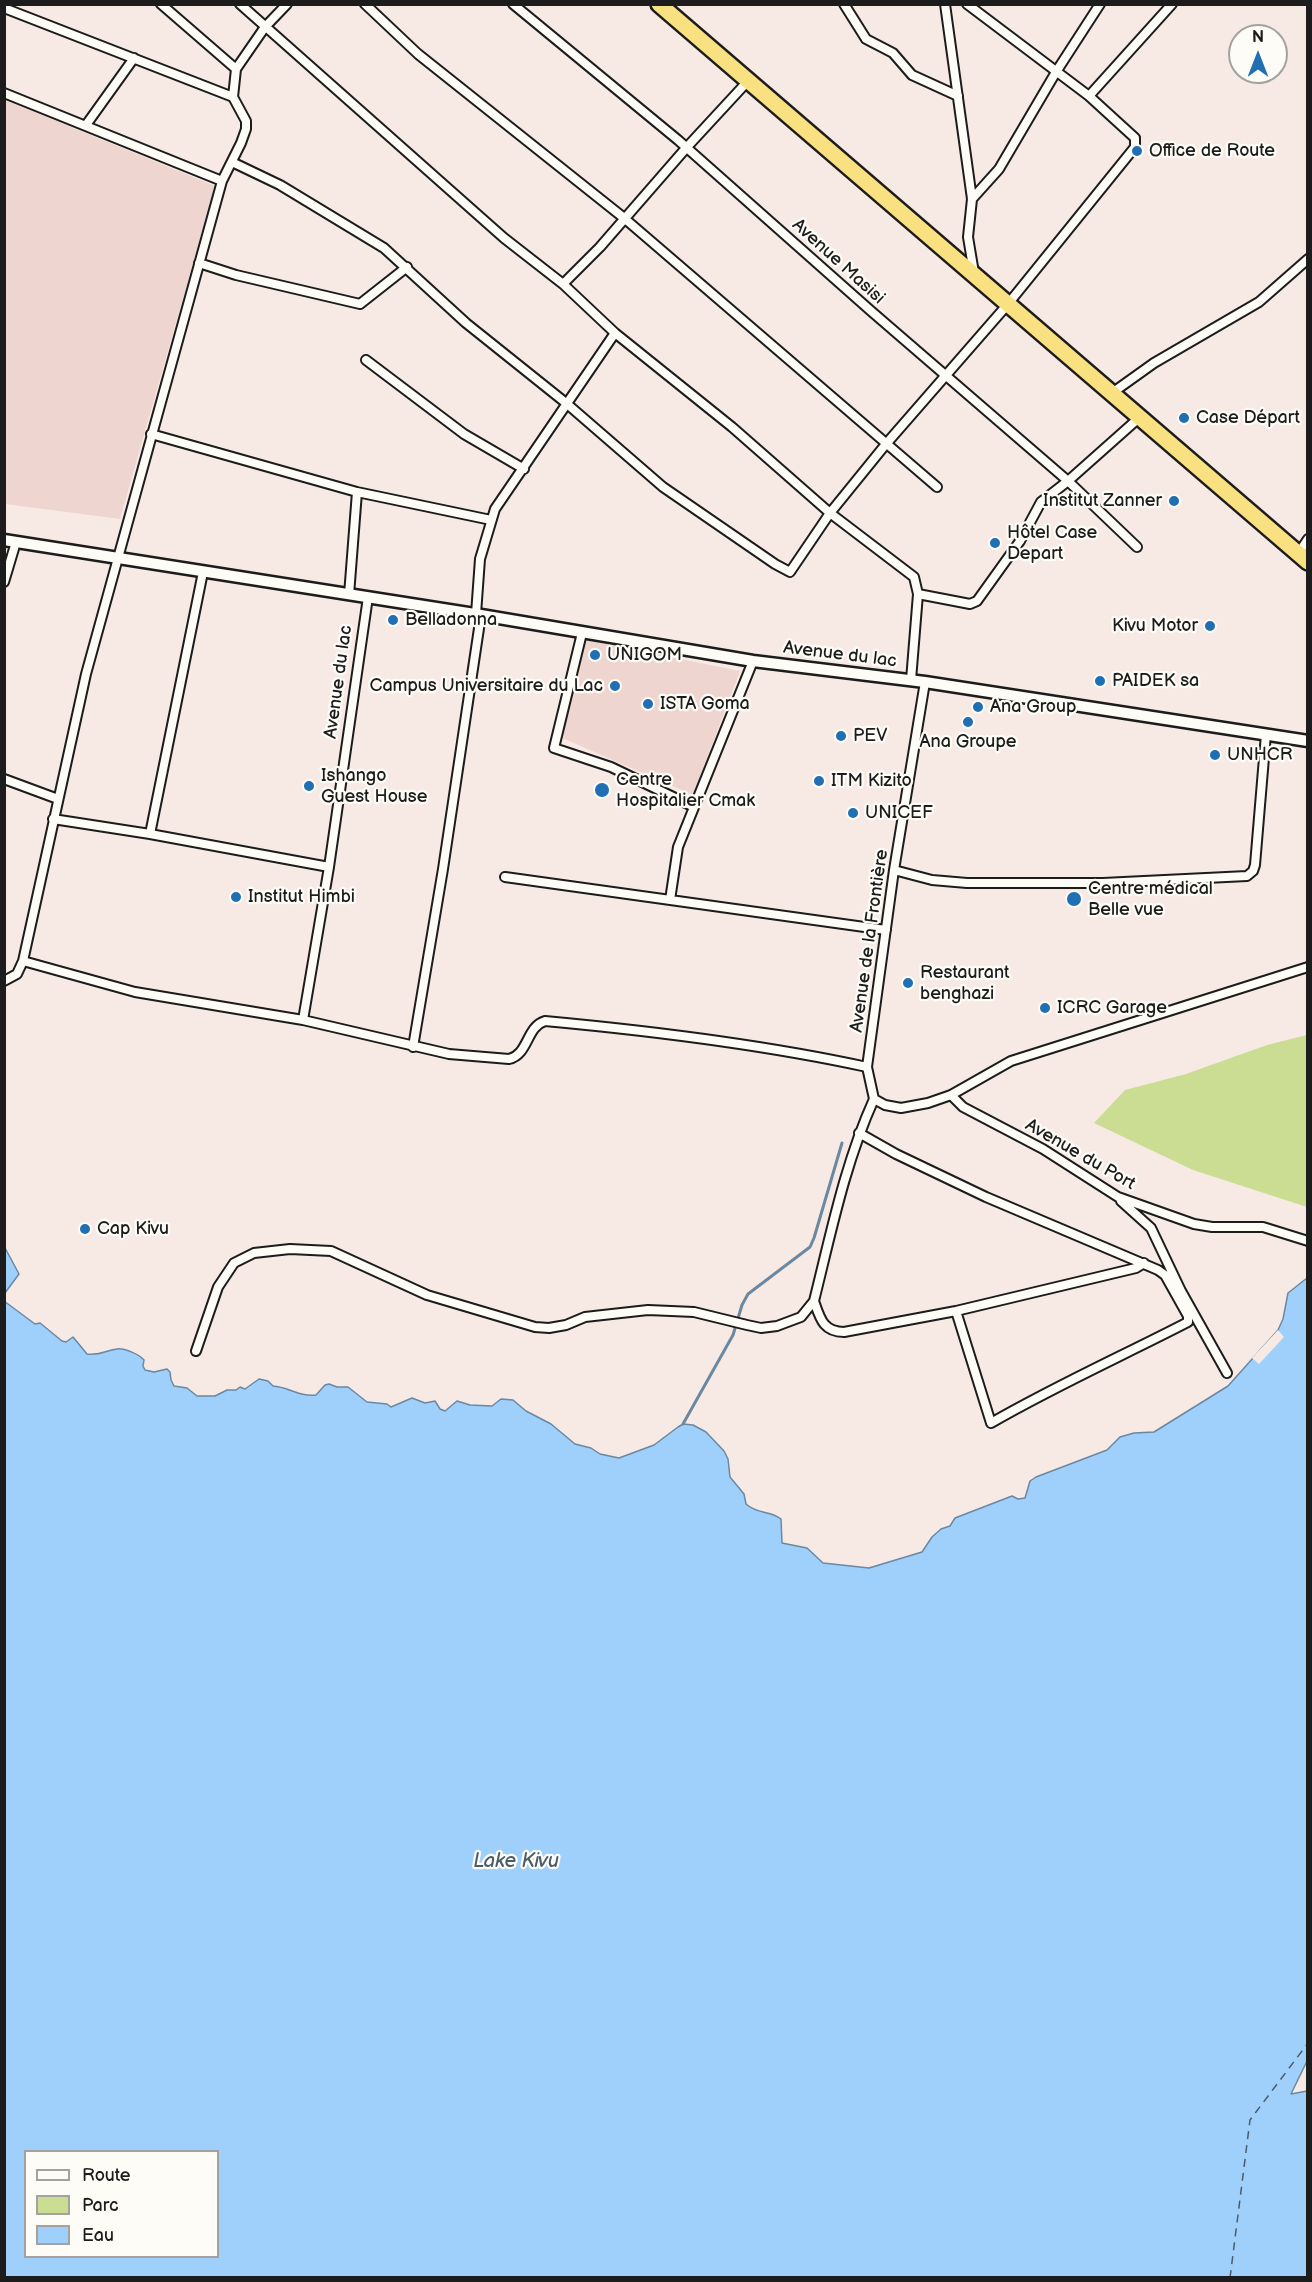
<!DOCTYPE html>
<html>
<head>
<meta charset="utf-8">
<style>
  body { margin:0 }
  #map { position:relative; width:1312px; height:2282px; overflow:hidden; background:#f7eae5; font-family:"Balsamiq Sans",sans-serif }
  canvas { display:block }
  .frame { position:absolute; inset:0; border:6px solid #1c1c1c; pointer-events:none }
  .legend { position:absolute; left:24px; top:2150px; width:195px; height:108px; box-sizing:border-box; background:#fdfcf7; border:2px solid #a3a29f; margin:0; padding:8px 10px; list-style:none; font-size:18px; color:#1c1c1c }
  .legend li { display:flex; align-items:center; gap:12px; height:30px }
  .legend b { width:30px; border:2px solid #a3a29f }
  .north { position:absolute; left:1228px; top:24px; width:60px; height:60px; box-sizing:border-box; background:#fdfcf7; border:2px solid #a3a29f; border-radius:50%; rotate:0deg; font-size:16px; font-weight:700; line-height:24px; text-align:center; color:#1c1c1c }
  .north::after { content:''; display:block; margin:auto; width:21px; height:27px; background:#1f6fb2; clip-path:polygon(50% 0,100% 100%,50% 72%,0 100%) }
</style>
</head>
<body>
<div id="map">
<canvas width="1312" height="2282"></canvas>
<div class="frame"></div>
<ul class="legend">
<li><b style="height:8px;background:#fdfcf7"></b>Route</li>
<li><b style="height:16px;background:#cadd92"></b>Parc</li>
<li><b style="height:16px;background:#9fd0fb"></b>Eau</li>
</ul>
<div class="north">N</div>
</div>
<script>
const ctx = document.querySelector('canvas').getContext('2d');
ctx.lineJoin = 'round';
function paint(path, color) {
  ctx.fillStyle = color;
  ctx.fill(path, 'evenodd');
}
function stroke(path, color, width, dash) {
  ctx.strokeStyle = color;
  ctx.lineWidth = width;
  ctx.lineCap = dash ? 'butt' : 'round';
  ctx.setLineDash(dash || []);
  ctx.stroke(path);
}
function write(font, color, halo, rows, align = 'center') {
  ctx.font = font + ' "Balsamiq Sans",sans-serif';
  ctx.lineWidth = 4.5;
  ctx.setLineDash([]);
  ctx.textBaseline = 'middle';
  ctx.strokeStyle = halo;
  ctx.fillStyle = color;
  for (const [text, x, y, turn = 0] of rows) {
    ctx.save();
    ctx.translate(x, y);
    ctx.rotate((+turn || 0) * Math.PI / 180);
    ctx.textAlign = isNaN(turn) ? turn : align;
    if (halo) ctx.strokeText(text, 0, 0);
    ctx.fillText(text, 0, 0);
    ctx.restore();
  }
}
const built = new Path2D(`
  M5,100L215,186L120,519L5,504Z
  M586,640L740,671L693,795L560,737Z`);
const green = new Path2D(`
  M1307,1035V1207L1193,1170L1094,1123L1125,1090L1186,1074L1267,1045Z`);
const water = new Path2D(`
  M4,1246L19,1274L5,1293H4Z
  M1307,1278L1308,2059L1291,2094L1307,2091V2277H5L4,1301L35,1324L40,1323L62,1341L66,1342L73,1337L87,1354C102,1356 105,1350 117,1349C124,1348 139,1354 144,1360L143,1366L145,1370L154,1372L167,1369L170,1372L171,1380L174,1386L187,1388L197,1396H215L227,1390H236L240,1387L245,1389L259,1379L268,1381L273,1386C289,1387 299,1397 316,1395L325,1385L329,1384L337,1387H348L367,1402L387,1404L391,1407L412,1398L425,1403L435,1401L440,1409L445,1411L457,1401L470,1405L492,1406L501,1399L513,1400L526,1411L551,1424L575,1444L591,1448L600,1454L619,1458L654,1445L678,1427L683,1424L693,1425L706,1432L724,1451L728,1459L730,1477L744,1494L746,1504C758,1515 770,1510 781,1519L782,1543L807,1548L823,1563L869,1568L922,1552L932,1537L941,1529L950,1526L955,1518L1012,1496L1018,1499L1025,1498L1030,1481L1036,1477L1107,1450L1120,1437L1134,1433L1154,1432L1228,1386L1278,1330L1283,1319L1288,1293ZM26,2152H218V2256H26Z`);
const pier = new Path2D(`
  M1278,1330L1284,1337L1259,1364L1252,1358Z`);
const stream = new Path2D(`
  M683,1424L733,1335L742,1305L748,1294L810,1247L814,1238L842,1143`);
const ferry = new Path2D(`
  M1230,2278L1250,2120L1308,2043`);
const street = new Path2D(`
  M161,4L236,69
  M240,4L504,238L563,284L615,333L732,427L830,513L914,577L918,594L911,680
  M365,4L418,54L624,218L937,487
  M513,4L678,140L871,311L1068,481L1137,547
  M844,4L866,39L893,53L912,75L958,96
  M945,4L972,199L968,237L974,273
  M4,8L233,97
  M4,93L222,181
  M1089,96L1172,4
  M86,125L134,58
  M232,162L280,185L384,248L466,323L566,403L663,487L775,564L790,572L830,513L886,444L1008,304L1135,147V138L1089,96L967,4
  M972,199L999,169L1056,72L1100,4
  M199,263L236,275L360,304L407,267
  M563,284L600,247L687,147L748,81
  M366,360L464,434L524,469
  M1112,393L1154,363L1259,302L1308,259
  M151,434L357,492L491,520
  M1298,554L1308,539
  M4,582L16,542
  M918,594L970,604L977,601L1020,541L1041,502L1068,481L1140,417
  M349,595L357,492
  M476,614L480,559L495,509L615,333
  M582,633L554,748L611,767L694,807
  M4,779L58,799
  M53,819L150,834L329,867
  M150,834L203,572
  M894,870L932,880L967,883H1103L1247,876L1253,871L1255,865L1266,734
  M505,877L886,930
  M670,900L678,847L753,661
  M23,961L135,992L303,1020L449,1054L509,1059C529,1054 526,1027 545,1021C653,1031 761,1044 867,1067
  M4,981L17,974L23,961L86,674L222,181L241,143L246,129V121L233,97L236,69L265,27L287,4
  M303,1020L329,867L368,597
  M413,1047L443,869L481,615
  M951,1095L963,1107L1043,1149L1118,1197L1194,1224L1212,1227H1263L1308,1241
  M874,1099L885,1105L901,1108L928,1103L951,1095L1011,1061L1308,967
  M874,1099L867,1067L894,870L925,682
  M859,1133L896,1154L986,1197L1158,1270L1165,1275L1188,1316V1322C1122,1356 1055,1386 991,1423L956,1311
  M1121,1201L1151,1228L1181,1291L1227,1373
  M814,1301C820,1318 823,1332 844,1332L956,1311L1136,1268L1144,1263
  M196,1351L218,1287L234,1263L254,1253L290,1249L331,1251L427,1295L535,1327L549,1328L566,1325L585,1317L648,1310L694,1312L747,1325L761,1328L777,1326L801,1317L814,1301C831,1233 845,1163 874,1099`);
const secondary = new Path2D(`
  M4,540L481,615L753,661L925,682L1308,741`);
const highway = new Path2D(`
  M659,4L1308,562`);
const markers = [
  [1137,151,6,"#1f6fb2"],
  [1184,418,6,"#1f6fb2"],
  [1174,501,6,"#1f6fb2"],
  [995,543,6,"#1f6fb2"],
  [393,620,6,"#1f6fb2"],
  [1210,626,6,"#1f6fb2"],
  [595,655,6,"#1f6fb2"],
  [1100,681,6,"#1f6fb2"],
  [615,686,6,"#1f6fb2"],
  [648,704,6,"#1f6fb2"],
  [978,707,6,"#1f6fb2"],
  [968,722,6,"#1f6fb2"],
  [841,736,6,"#1f6fb2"],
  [1215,755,6,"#1f6fb2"],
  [819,781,6,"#1f6fb2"],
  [309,786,6,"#1f6fb2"],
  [602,790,8,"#1f6fb2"],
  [853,813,6,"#1f6fb2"],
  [236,897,6,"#1f6fb2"],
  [1074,899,8,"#1f6fb2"],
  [908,983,6,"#1f6fb2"],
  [1045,1008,6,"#1f6fb2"],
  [85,1229,6,"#1f6fb2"]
];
const poiNames = [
  ["Office de Route",1149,151],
  ["Case Départ",1196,418],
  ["Institut Zanner",1162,501,"right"],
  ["Hôtel Case",1007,533],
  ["Depart",1007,554],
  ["Belladonna",405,620],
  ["Kivu Motor",1198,626,"right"],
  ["UNIGOM",607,655],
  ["PAIDEK sa",1112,681],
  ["Campus Universitaire du Lac",603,686,"right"],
  ["ISTA Goma",660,704],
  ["Ana Group",990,707],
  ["PEV",853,736],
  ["Ana Groupe",968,742,"center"],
  ["UNHCR",1227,755],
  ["Ishango",321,776],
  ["Guest House",321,797],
  ["Centre",616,780],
  ["Hospitalier Cmak",616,801],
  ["ITM Kizito",831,781],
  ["UNICEF",865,813],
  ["Centre médical",1088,889],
  ["Belle vue",1088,910],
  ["Institut Himbi",248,897],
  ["Restaurant",920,973],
  ["benghazi",920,994],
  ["ICRC Garage",1057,1008],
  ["Cap Kivu",97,1229]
];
const streetNames = [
  ["Avenue Masisi",838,262,42],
  ["Avenue du lac",840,655,7],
  ["Avenue du lac",339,682,-82],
  ["Avenue de la Frontière",870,941,-82],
  ["Avenue du Port",1080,1155,30]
];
const waterNames = [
  ["Lake Kivu",516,1862]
];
paint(built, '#efd5cf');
paint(green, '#cadd92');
paint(water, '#9fd0fb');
stroke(water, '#6b88a2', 1.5);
paint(pier, '#f7eae5');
stroke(stream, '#6b88a2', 3);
stroke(ferry, '#4a5b6a', 1.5, [8, 6]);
stroke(street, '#1c1c1c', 12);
stroke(secondary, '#1c1c1c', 15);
stroke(highway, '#1c1c1c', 20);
stroke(street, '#fdfcf7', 8);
stroke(secondary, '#fdfcf7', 10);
stroke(highway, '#f9e181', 15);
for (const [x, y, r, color] of markers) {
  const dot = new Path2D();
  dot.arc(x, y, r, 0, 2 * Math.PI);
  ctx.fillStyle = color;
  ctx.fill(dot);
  stroke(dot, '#fdfcf7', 2);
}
write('18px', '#1c1c1c', '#fdfcf7', poiNames, 'left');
write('18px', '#1c1c1c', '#fdfcf7', streetNames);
write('italic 20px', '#4a5b6a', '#fdfcf7', waterNames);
</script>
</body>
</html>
